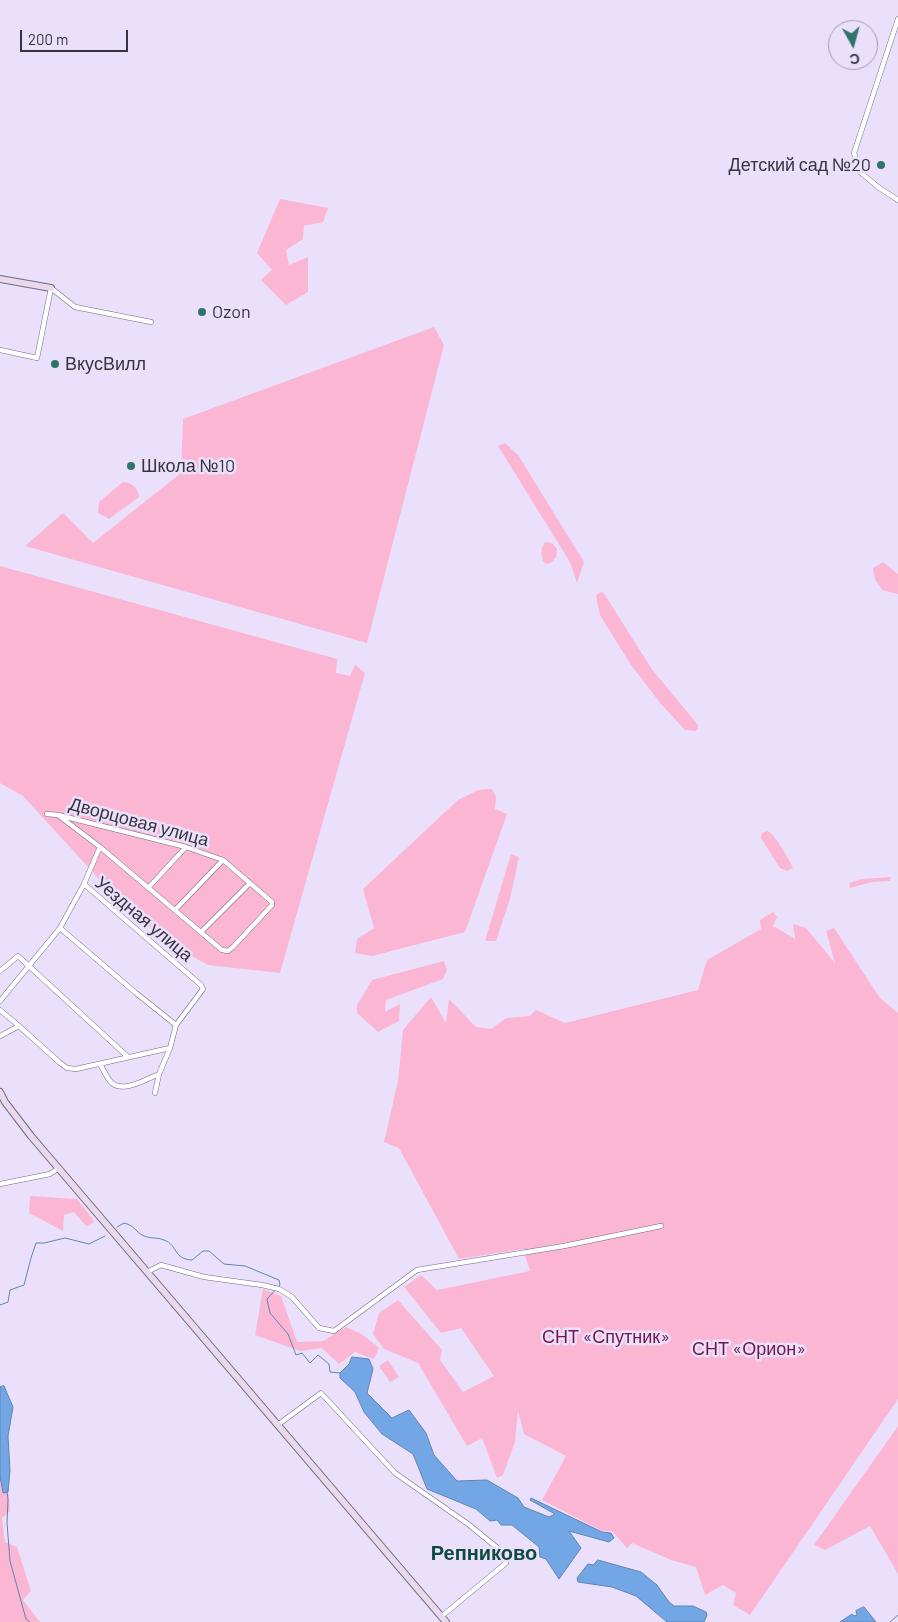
<!DOCTYPE html>
<html>
<head>
<meta charset="utf-8">
<style>
  body { margin:0 }
  #map { position:relative; width:898px; height:1622px; overflow:hidden; background:#ebe0fc; font-family:Barlow,sans-serif }
  canvas { display:block }
  .north { position:absolute; left:828px; top:20px; width:50px; height:50px; box-sizing:border-box; background:#ebe0fc; border:1px solid #a39bb0; border-radius:50%; rotate:173deg; font-size:14px; font-weight:700; line-height:20px; text-align:center; color:#38343f }
  .north::after { content:''; display:block; margin:auto; width:18px; height:22px; background:#2f7469; clip-path:polygon(50% 0,100% 100%,50% 72%,0 100%) }
  .scale { position:absolute; left:20px; top:30px; width:108px; height:22px; box-sizing:border-box; border:2px solid #38343f; border-top:0; padding-left:6px; font-size:15px; line-height:18px; white-space:nowrap; color:#38343f; -webkit-text-stroke:4px #ebe0fc; paint-order:stroke }
</style>
</head>
<body>
<div id="map">
<canvas width="898" height="1622"></canvas>
<div class="north">С</div>
<div class="scale">200 m</div>
</div>
<script>
const ctx = document.querySelector('canvas').getContext('2d');
ctx.lineJoin = 'round';
function paint(path, color) {
  ctx.fillStyle = color;
  ctx.fill(path, 'evenodd');
}
function stroke(path, color, width, dash) {
  ctx.strokeStyle = color;
  ctx.lineWidth = width;
  ctx.lineCap = dash ? 'butt' : 'round';
  ctx.setLineDash(dash || []);
  ctx.stroke(path);
}
function write(font, color, halo, rows, align = 'center') {
  ctx.font = font + ' Barlow,sans-serif';
  ctx.lineWidth = 5;
  ctx.setLineDash([]);
  ctx.textBaseline = 'middle';
  ctx.strokeStyle = halo;
  ctx.fillStyle = color;
  for (const [text, x, y, turn = 0] of rows) {
    ctx.save();
    ctx.translate(x, y);
    ctx.rotate((+turn || 0) * Math.PI / 180);
    ctx.textAlign = isNaN(turn) ? turn : align;
    if (halo) ctx.strokeText(text, 0, 0);
    ctx.fillText(text, 0, 0);
    ctx.restore();
  }
}
const green = new Path2D(`
  M280,199L328,208L323,222L304,226L303,239L286,250L289,265L308,257V292L286,305L261,280L272,270L257,253Z
  M434,327L444,345L367,643L25,546L63,513L93,543L181,473L183,419Z
  M505,443L518,455L584,562L577,583L570,562L498,446Z
  M123,482C132,483 138,487 139,497L109,519L98,513L99,502Z
  M545,542L552,543L557,549L556,557L551,563L546,564L543,561C541,553 541,548 545,542Z
  M883,562L898,574V594L882,590L875,579L873,568Z
  M0,566L337,659L336,673L350,676L355,665L365,673L280,973L208,965L172,945L139,917L101,881L23,796L0,783Z
  M603,592L651,668L698,725V729L695,731L685,730L661,704L631,665L600,615L596,596L599,593Z
  M492,789L496,797L495,809L507,814L465,932L372,956L355,953L357,939L374,928L363,889L458,800L478,790Z
  M768,831C776,836 789,859 793,868L787,871L780,868L761,838L762,833Z
  M511,854L519,857L510,899L496,941H485Z
  M891,877L890,881L872,882L850,888L849,883L862,879Z
  M773,912L777,917L773,926L795,939L793,924L806,928L835,963L826,931L834,928L880,998L898,1013V1399L750,1615L733,1605L736,1593L723,1585L705,1595L696,1567L671,1560L632,1543L627,1548L612,1531H602L542,1500L566,1456L524,1434L518,1411L515,1442L503,1475L497,1478L482,1438L467,1446L418,1363L384,1349L373,1334L379,1313L398,1300L442,1350L440,1360L463,1392L494,1376L461,1328L441,1333L404,1287L421,1275L437,1290L530,1271L523,1249L459,1259L399,1148L384,1142L398,1081L403,1030L431,997L446,1023L449,999L476,1027L491,1029L506,1018L530,1016L536,1010L565,1023L682,994L698,990L707,960L761,929L760,920Z
  M444,961L447,970L443,979L386,1000L385,1012L400,1004L399,1021L378,1032L357,1013V1005L372,980Z
  M30,1196L77,1199L95,1222L86,1226L74,1212L64,1215L63,1231L29,1213Z
  M263,1289L281,1296L297,1342L323,1341L346,1327L363,1335L379,1348L374,1359L355,1352L339,1364L322,1348L300,1351L255,1335Z
  M388,1360L399,1377L390,1382L379,1366Z
  M898,1426V1574L870,1526L825,1550L814,1545Z
  M0,1441L5,1450L10,1511L2,1518L5,1542L17,1547L31,1591L23,1600L40,1622H0Z`);
const water = new Path2D(`
  M352,1357L369,1359L373,1369L367,1393L392,1418L409,1410L426,1433L434,1455L457,1481L487,1480L518,1498L524,1507L549,1517L555,1514L530,1500L531,1498L602,1532L611,1533L614,1538L609,1542L569,1531L581,1548L559,1579L546,1559L540,1557L539,1547L512,1525H501L497,1520L490,1521L476,1509L427,1489L413,1454L382,1434L364,1412L355,1392L340,1378V1373L349,1364Z
  M4,1386L13,1407L8,1436L10,1470L8,1492L3,1493L0,1476V1387Z
  M598,1560L641,1572L657,1585L669,1602L674,1606H693L706,1612L707,1615L704,1622H667L636,1596L612,1587L578,1582L577,1578L588,1564L593,1565Z
  M864,1607L876,1622H840L852,1614L854,1616L857,1615L856,1611Z`);
const stream = new Path2D(`
  M117,1227L124,1223C136,1226 135,1232 144,1236C151,1239 158,1237 164,1240C178,1245 173,1259 192,1260L203,1251H209L224,1264L245,1266L279,1280L280,1285L267,1299L270,1313L288,1334L296,1355L302,1353L310,1363L318,1355L329,1364L330,1372L340,1373
  M0,1305L8,1302L10,1290L24,1285L31,1258L36,1243H44L65,1238L89,1244L105,1236
  M7,1492L8,1499L7,1523L10,1561L26,1619L30,1622
  M890,1622L898,1615`);
const street = new Path2D(`
  M898,19L854,153L860,172L878,187L898,200
  M0,350L37,358L51,288L75,307L151,322
  M47,814L58,815L186,847L223,860L272,902V905L233,947L228,951L222,950L100,847L58,815
  M84,884L100,847
  M148,888L186,847
  M175,910L223,860
  M60,928L136,993L176,1025
  M201,932L250,883
  M0,971L18,956L128,1057
  M0,1001L60,928L84,884L201,985L203,989L176,1025L170,1048L159,1074L155,1093
  M0,1010L19,1026
  M0,1036L19,1026L59,1062L67,1068L76,1069L170,1048
  M100,1064C103,1069 106,1076 110,1081C121,1095 146,1079 159,1074
  M0,1184L50,1174L59,1168
  M147,1272L161,1265L204,1277L262,1285L279,1289L292,1297L319,1328L334,1331L417,1270L564,1246L661,1226
  M279,1424L321,1393L395,1473L468,1524L500,1550L506,1563L442,1616`);
const secondary = new Path2D(`
  M0,279L51,288
  M0,1092L5,1102L31,1136L446,1622`);
const markers = [
  [881,165,5,"#2f7469"],
  [202,312,5,"#2f7469"],
  [55,364,5,"#2f7469"],
  [131,466,5,"#2f7469"]
];
const poiNames = [
  ["Детский сад №20",871,165,"right"],
  ["Ozon",212,312],
  ["ВкусВилл",65,364],
  ["Школа №10",141,466]
];
const streetNames = [
  ["Дворцовая улица",139,822,15],
  ["Уездная улица",144,919,40]
];
const parkNames = [
  ["СНТ «Спутник»",606,1337],
  ["СНТ «Орион»",749,1349]
];
const quarterNames = [
  ["Репниково",484,1553]
];
paint(green, '#fbb6d4');
paint(water, '#72a6e5');
stroke(water, '#6184b3', 1);
stroke(stream, '#6184b3', 1);
stroke(street, '#716881', 5.5);
stroke(secondary, '#716881', 8);
stroke(street, '#fff', 4.5);
stroke(secondary, '#ead9ea', 6);
for (const [x, y, r, color] of markers) {
  const dot = new Path2D();
  dot.arc(x, y, r, 0, 2 * Math.PI);
  ctx.fillStyle = color;
  ctx.fill(dot);
  stroke(dot, '#ebe0fc', 2);
}
write('18px', '#38343f', '#ebe0fc', poiNames, 'left');
write('18px', '#38343f', '#ebe0fc', streetNames);
write('18px', '#74154a', '#ebe0fc', parkNames);
write('bold 20px', '#0e4941', '#ebe0fc', quarterNames);
</script>
</body>
</html>
